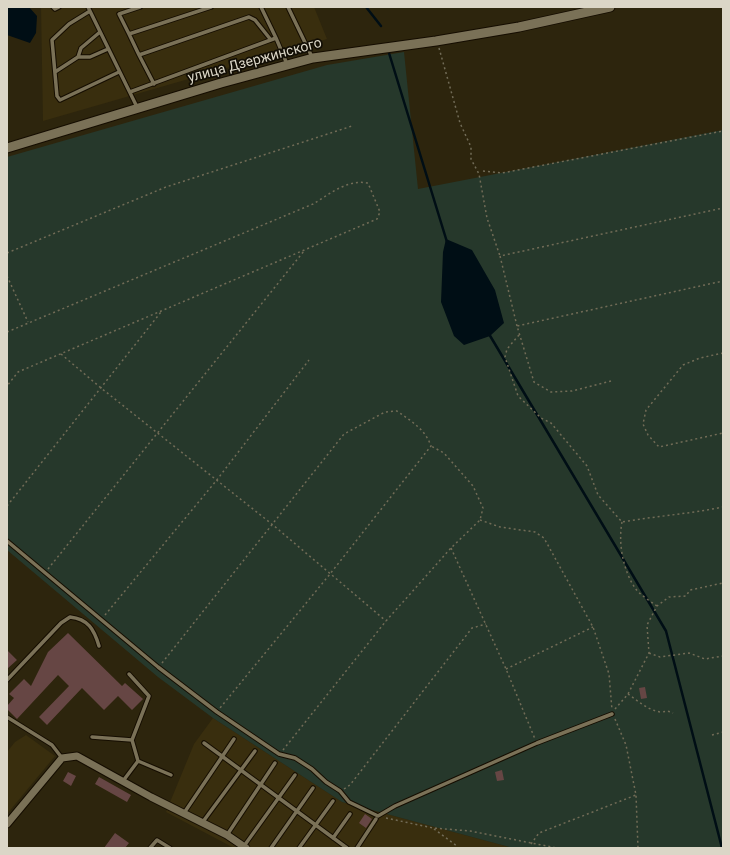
<!DOCTYPE html>
<html>
<head>
<meta charset="utf-8">
<style>
  body { margin:0 }
  #map { position:relative; width:730px; height:855px; overflow:hidden; background:#2d250d; font-family:Roboto,sans-serif }
  canvas { display:block }
  .frame { position:absolute; inset:0; border:8px solid #dbd6c7; pointer-events:none }
</style>
</head>
<body>
<div id="map">
<canvas width="730" height="855"></canvas>
<div class="frame"></div>
</div>
<script>
const ctx = document.querySelector('canvas').getContext('2d');
ctx.lineJoin = 'round';
function paint(path, color) {
  ctx.fillStyle = color;
  ctx.fill(path, 'evenodd');
}
function stroke(path, color, width, dash) {
  ctx.strokeStyle = color;
  ctx.lineWidth = width;
  ctx.lineCap = dash ? 'butt' : 'round';
  ctx.setLineDash(dash || []);
  ctx.stroke(path);
}
function write(font, color, halo, rows, align = 'center') {
  ctx.font = font + ' Roboto,sans-serif';
  ctx.lineWidth = 3.5;
  ctx.setLineDash([]);
  ctx.textBaseline = 'middle';
  ctx.strokeStyle = halo;
  ctx.fillStyle = color;
  for (const [text, x, y, turn = 0] of rows) {
    ctx.save();
    ctx.translate(x, y);
    ctx.rotate((+turn || 0) * Math.PI / 180);
    ctx.textAlign = isNaN(turn) ? turn : align;
    if (halo) ctx.strokeText(text, 0, 0);
    ctx.fillText(text, 0, 0);
    ctx.restore();
  }
}
const built = new Path2D(`
  M41,7H314L327,39L43,121Z
  M213,718L342,802L513,848H234L166,812L194,744Z
  M26,735L55,756L7,814V752L15,742Z`);
const green = new Path2D(`
  M404,52L418,189L723,130V848H513L342,802L213,718L158,677L7,550V157L327,65Z`);
const water = new Path2D(`
  M7,7H29L37,16L36,33L30,43L7,35Z
  M446,239L472,250L495,290L504,323L490,336L464,345L454,336L441,302L443,252Z`);
const stream = new Path2D(`
  M366,7L381,26
  M389,53L447,242
  M489,334L666,631L722,848`);
const building = new Path2D(`
  M68,633L122,686L125,683L143,699L132,710L118,696L104,710L82,688L47,725L39,717L69,686L58,675L17,719L7,709V706L14,698L9,694L24,679L31,686L48,652Z
  M7,650L17,660L7,669Z
  M645,687L647,698L641,699L639,688Z
  M502,770L504,780L497,781L495,772Z
  M68,772L76,776L71,786L63,781Z
  M99,777L131,795L127,802L95,784Z
  M365,814L372,819L366,828L359,823Z
  M115,833L129,843L125,848H104Z`);
const path = new Path2D(`
  M439,48L460,123L471,147V159L479,174L487,218L500,256
  M483,171L502,173L723,131
  M7,253L166,187L352,126
  M7,276L28,322
  M517,326L500,256L723,208
  M7,332L313,204C330,194 347,179 368,183L380,212L377,219L18,372L7,386
  M519,335L507,349L505,357L518,396L541,418L551,423L587,466L598,495L622,522C656,516 689,514 723,507
  M723,353L700,358L683,365L646,410L643,424L648,435L659,447L723,433
  M61,354L101,388L273,525L386,621
  M611,381L572,391L551,392L534,382L517,326L723,281
  M7,506L161,312
  M480,520L500,527L535,532L544,538L593,627L609,674L612,710
  M622,522C618,543 623,570 635,588C640,595 650,601 657,606
  M451,548L506,669L535,739
  M48,569L304,251
  M105,615L216,481L309,360
  M649,653L660,657L689,653L705,659L723,656
  M162,663L344,434L385,412L397,411C411,421 425,429 431,446L330,574L220,708
  M506,669L593,627
  M628,694C638,701 648,710 660,712C665,712 668,710 673,713
  M615,709L628,694L649,653L647,625L657,606L669,597L686,596L690,590L723,583
  M615,719L626,745L636,795L638,848
  M712,735L723,732
  M283,750L386,621L451,548L480,520L483,508L473,486L444,453L431,446
  M344,789L350,785L472,628L486,624
  M386,818L433,828L470,831L557,848
  M434,829L457,846
  M531,844L539,833L636,795`);
const service = new Path2D(`
  M53,7L55,9L59,7
  M88,7L137,107
  M261,7L276,38
  M288,7L312,57
  M90,11L69,24L52,40L57,96L60,100L119,72
  M129,34L119,14L140,7
  M139,55L129,34L211,7
  M78,57H90L108,49
  M55,72L78,57L81,48L100,32
  M154,84L139,55L249,17L255,20L271,40
  M130,92L276,38L287,64
  M7,541L158,667L217,712L279,754L295,758L312,769L326,782L340,791L349,802L378,816L395,806L537,743L612,714
  M129,674L149,696L132,740L138,761
  M7,680L61,623L70,617C88,619 94,629 99,646
  M7,717L52,745L62,758
  M92,737L132,740
  M204,743L347,848
  M123,781L138,761L171,775
  M184,813L234,739
  M202,823L255,751
  M227,835L275,763
  M333,838L350,814
  M244,846L295,775
  M150,848L157,840L170,848
  M271,848L313,788
  M299,848L333,801
  M357,848L376,819`);
const minor = new Path2D(`
  M7,824L62,758L77,756L151,797L227,835L246,848`);
const tertiary = new Path2D(`
  M7,148L221,83L313,58L436,41L519,27L610,7`);
const streetNames = [
  ["улица Дзержинского",255,61,-15]
];
paint(built, '#392e0e');
paint(green, '#26382b');
paint(water, '#000e15');
stroke(stream, '#000e15', 2.5);
paint(building, '#664644');
stroke(service, '#150d00', 5.5);
stroke(minor, '#150d00', 9);
stroke(tertiary, '#150d00', 11);
stroke(path, '#726c57', 1.5, [2, 3]);
stroke(service, '#7a7157', 3.5);
stroke(minor, '#7a7157', 7);
stroke(tertiary, '#7a7157', 9);
write('14px', '#dbd6c7', '#120e05', streetNames);
</script>
</body>
</html>
